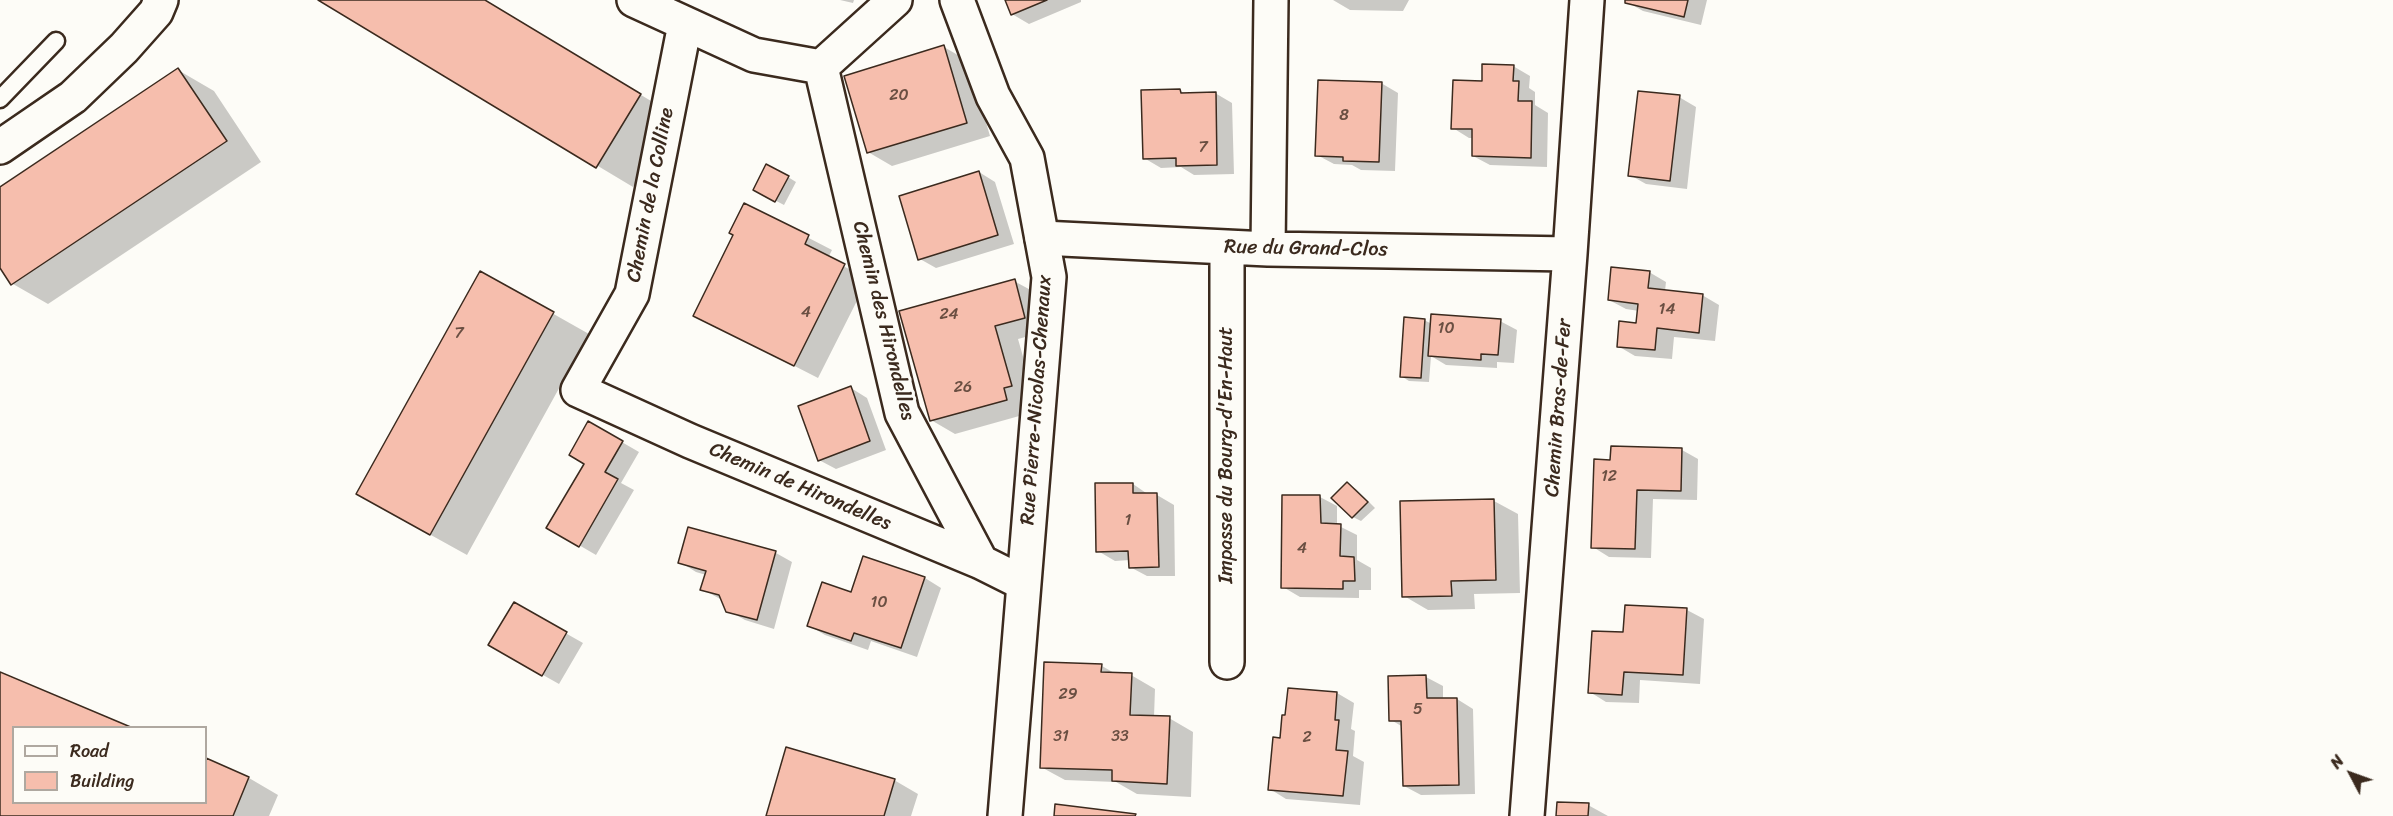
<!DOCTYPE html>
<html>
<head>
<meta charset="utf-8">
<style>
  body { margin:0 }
  #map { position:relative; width:2393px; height:816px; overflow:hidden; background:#fdfcf7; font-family:Sriracha,sans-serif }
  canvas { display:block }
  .legend { position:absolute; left:12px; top:726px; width:195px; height:78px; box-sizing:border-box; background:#fdfcf7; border:2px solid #afa8a0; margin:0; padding:8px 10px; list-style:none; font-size:18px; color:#3b2a1e }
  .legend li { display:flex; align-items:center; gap:12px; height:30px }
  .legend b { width:30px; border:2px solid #afa8a0 }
  .north { position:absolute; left:2321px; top:744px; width:60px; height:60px; -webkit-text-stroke:4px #fdfcf7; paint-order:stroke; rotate:311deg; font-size:16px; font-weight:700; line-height:24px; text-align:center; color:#3b2a1e }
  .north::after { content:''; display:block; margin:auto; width:21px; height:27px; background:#3b2a1e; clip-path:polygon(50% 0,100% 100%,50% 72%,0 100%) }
</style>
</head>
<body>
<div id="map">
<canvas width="2393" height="816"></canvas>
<ul class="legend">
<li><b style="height:8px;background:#fdfcf7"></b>Road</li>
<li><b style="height:16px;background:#f6bead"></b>Building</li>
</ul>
<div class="north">N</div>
</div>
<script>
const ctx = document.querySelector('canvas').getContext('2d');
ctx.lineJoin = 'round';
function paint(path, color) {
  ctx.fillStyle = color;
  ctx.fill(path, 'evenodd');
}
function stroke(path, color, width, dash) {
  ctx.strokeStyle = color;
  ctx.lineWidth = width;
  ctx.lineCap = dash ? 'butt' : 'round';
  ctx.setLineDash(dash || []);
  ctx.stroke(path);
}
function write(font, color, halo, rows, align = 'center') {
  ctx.font = font + ' Sriracha,sans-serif';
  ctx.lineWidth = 6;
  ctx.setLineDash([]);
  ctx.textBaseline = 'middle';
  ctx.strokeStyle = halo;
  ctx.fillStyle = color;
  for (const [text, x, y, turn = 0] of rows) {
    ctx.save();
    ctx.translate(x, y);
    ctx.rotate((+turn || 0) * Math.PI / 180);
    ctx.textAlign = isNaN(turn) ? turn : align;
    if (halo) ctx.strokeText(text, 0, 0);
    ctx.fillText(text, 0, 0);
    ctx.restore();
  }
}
const shadow = new Path2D(`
  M321,0H483L676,116L633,187Z
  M840,0H854L853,3Z
  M1006,0H1081V2L1029,24L1012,14Z
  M1333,0H1409L1403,11L1350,10Z
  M1627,0H1707L1701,25L1643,11L1627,2Z
  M944,47L968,61L990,136L892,166L868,152Z
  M1513,66L1530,76L1529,88L1535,92V105L1548,113L1547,167L1490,165L1473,156V138H1469L1453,128L1483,83Z
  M178,70L214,91L261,162L48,304L13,284L0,265V189Z
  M1381,83L1398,93L1395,171L1361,170L1352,165L1334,164L1317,155Z
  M1180,91L1186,94L1215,93L1232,103L1234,174L1194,175L1181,167L1161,168L1144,158Z
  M1679,97L1696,107L1687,189L1646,184L1630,175Z
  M979,172L995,182L1014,244L936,268L920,259Z
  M788,177L796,182L784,205L763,194Z
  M745,205L832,250L828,258L868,279L818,378L695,315L735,235Z
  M1649,272L1666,282L1665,291L1702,295L1719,305L1715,341L1674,337L1672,359L1635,356L1618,346L1638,325L1639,311L1626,309L1609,300Z
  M481,273L589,334L467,555L393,514Z
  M1014,281L1038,294L1048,331L1018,339L1035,399L1030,413L955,434L931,420Z
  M1424,320L1432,324L1500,321L1517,330L1514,363L1497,362V368L1446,365L1431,356L1429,382L1409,381L1401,376Z
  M851,388L867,398L886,450L836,469L819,460Z
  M589,423L639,452L621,483L634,490L596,555L548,527L586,463Z
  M1682,450L1698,459L1697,500L1653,499L1651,558L1609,557L1593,547L1612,461Z
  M1133,484L1149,495H1157L1174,505L1175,576H1147L1130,567V560L1115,561L1098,551Z
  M1347,484L1356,489L1375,508L1361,521L1353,517Z
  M1320,497L1337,506V525L1357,535V560L1371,568V590H1359V598L1300,597L1283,587Z
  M1494,501L1518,514L1520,593L1474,594L1475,609L1428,610L1404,596L1402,503Z
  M689,529L776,553L792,562L774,629L745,620L727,610L722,600L702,589L706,575L696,572L680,562Z
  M864,558L925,578L941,588L917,657L871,641L868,650L825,635L808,625L852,594Z
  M514,604L583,643L559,684L490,645Z
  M1687,610L1704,619L1700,684L1640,680L1639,703L1606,702L1590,692L1624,634Z
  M1102,666L1116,674L1131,675L1155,689L1154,717L1169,718L1193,732L1191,797L1137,794L1116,782L1065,780L1041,767Z
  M0,673L14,728V802H206V760L249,778L278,795L269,816H0Z
  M1426,677L1443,686V699H1457L1473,709L1475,794L1421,795L1404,786L1403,727L1391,720Z
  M1337,693L1354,703L1351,729L1355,731L1353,756L1364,762L1360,805L1286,799L1270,789L1281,740Z
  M894,780L918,794L911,816H767Z
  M1588,805L1608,816H1558Z`);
const building = new Path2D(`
  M318,0H485L641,94L596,168Z
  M1005,0H1047L1011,15Z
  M1625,0H1688L1684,17L1625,3Z
  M944,45L967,123L867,153L844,76Z
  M1482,64L1514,65L1513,81H1519L1518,101H1532L1531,158L1472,156V129H1451L1453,80L1482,81Z
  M178,68L227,141L11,285L0,268V187Z
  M1318,80L1382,82L1379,162L1343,161V157L1315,156Z
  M1180,89L1181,93L1216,92L1217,165L1176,166V158L1143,159L1141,90Z
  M1638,91L1680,95L1670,181L1628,176Z
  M766,164L789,176L775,202L753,190Z
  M979,171L998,235L918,260L899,196Z
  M744,203L809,235L805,244L845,264L794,366L693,316L733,235L729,233Z
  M1611,267L1650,271L1648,288L1703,294L1699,333L1657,328L1655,350L1617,347L1619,321L1636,323L1638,304L1608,300Z
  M480,271L554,312L430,535L356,494Z
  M1015,279L1025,318L995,326L1012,386L1004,388L1007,400L930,421L899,311Z
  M1431,314L1501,319L1498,355L1481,354V360L1428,356Z
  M1404,317L1425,319L1421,378L1400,377Z
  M851,386L870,441L818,461L798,406Z
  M588,421L623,441L605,472L618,479L579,547L546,528L584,464L569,455Z
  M1611,446L1682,448L1681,491L1637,490L1635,549L1591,548L1594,459L1610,460Z
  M1347,482L1368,502L1352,518L1331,498Z
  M1095,483H1133V493H1157L1159,567L1129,568L1128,551L1096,552Z
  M1282,495H1320L1321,523L1341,524L1340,556L1354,557L1355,581H1343V589L1281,588Z
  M1494,499L1496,580L1451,581L1452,596L1402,597L1400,501Z
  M688,527L776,551L757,620L726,612L719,595L700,590L706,571L678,563Z
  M863,556L925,577L901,648L854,633L851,641L807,626L822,582L851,592Z
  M514,602L567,632L542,676L488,645Z
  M1625,605L1687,608L1683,675L1624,672L1622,695L1588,693L1592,631L1623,632Z
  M1044,662L1102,664L1101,672L1132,673L1130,715L1170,716L1167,784L1112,781V770L1040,768Z
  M0,672L133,728H14V802H206V758L249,777L233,816H0Z
  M1426,675L1427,698H1457L1459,785L1403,786L1401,721H1389L1388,676Z
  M1288,688L1337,692L1335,720H1339L1336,750L1348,751L1343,796L1268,790L1273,737L1280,738L1282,715H1285Z
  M786,747L895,779L884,816H766Z
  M1557,802L1589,803L1588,816H1556Z
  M1055,804L1136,814L1135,816H1054Z`);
const lane = new Path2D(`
  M0,99L56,41`);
const street = new Path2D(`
  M634,0L754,55L821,67L895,0
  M685,24L632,294L578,390L690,441L981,562L1023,583
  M821,67L902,413L981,562
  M0,147L73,97L124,48L156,12L161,0
  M1042,238L1268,249L1570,254
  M1268,249L1271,0
  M1227,662V247
  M1527,816L1570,254L1587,0`);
const secondary = new Path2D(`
  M957,0L993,96L1027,158L1049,277L1005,816`);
const numberNames = [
  ["20",899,96],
  ["8",1344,116],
  ["7",1203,148],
  ["14",1667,310],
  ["4",806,313],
  ["24",949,315],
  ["10",1446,329],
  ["7",459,334],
  ["26",963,388],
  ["12",1609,477],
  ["1",1128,521],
  ["4",1302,549],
  ["10",879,603],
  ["29",1068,695],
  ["5",1418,710],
  ["31",1061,737],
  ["33",1120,737],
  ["2",1307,738]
];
const streetNames = [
  ["Chemin de la Colline",651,195,-79],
  ["Rue du Grand-Clos",1306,249,1],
  ["Chemin des Hirondelles",883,321,76],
  ["Rue Pierre-Nicolas-Chenaux",1037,400,-86],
  ["Chemin Bras-de-Fer",1559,408,-86],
  ["Impasse du Bourg-d'En-Haut",1227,455,-90],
  ["Chemin de Hirondelles",800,487,23]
];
paint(shadow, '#0003');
paint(building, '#f6bead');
stroke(building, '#3b2a1e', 1.5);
stroke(lane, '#3b2a1e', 21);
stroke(street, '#3b2a1e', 38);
stroke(secondary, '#3b2a1e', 38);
stroke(lane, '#fdfcf7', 16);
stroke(street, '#fdfcf7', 33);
stroke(secondary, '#fdfcf7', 33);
write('16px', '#6a4f42', null, numberNames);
write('20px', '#3b2a1e', '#fdfcf7', streetNames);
</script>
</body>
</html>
